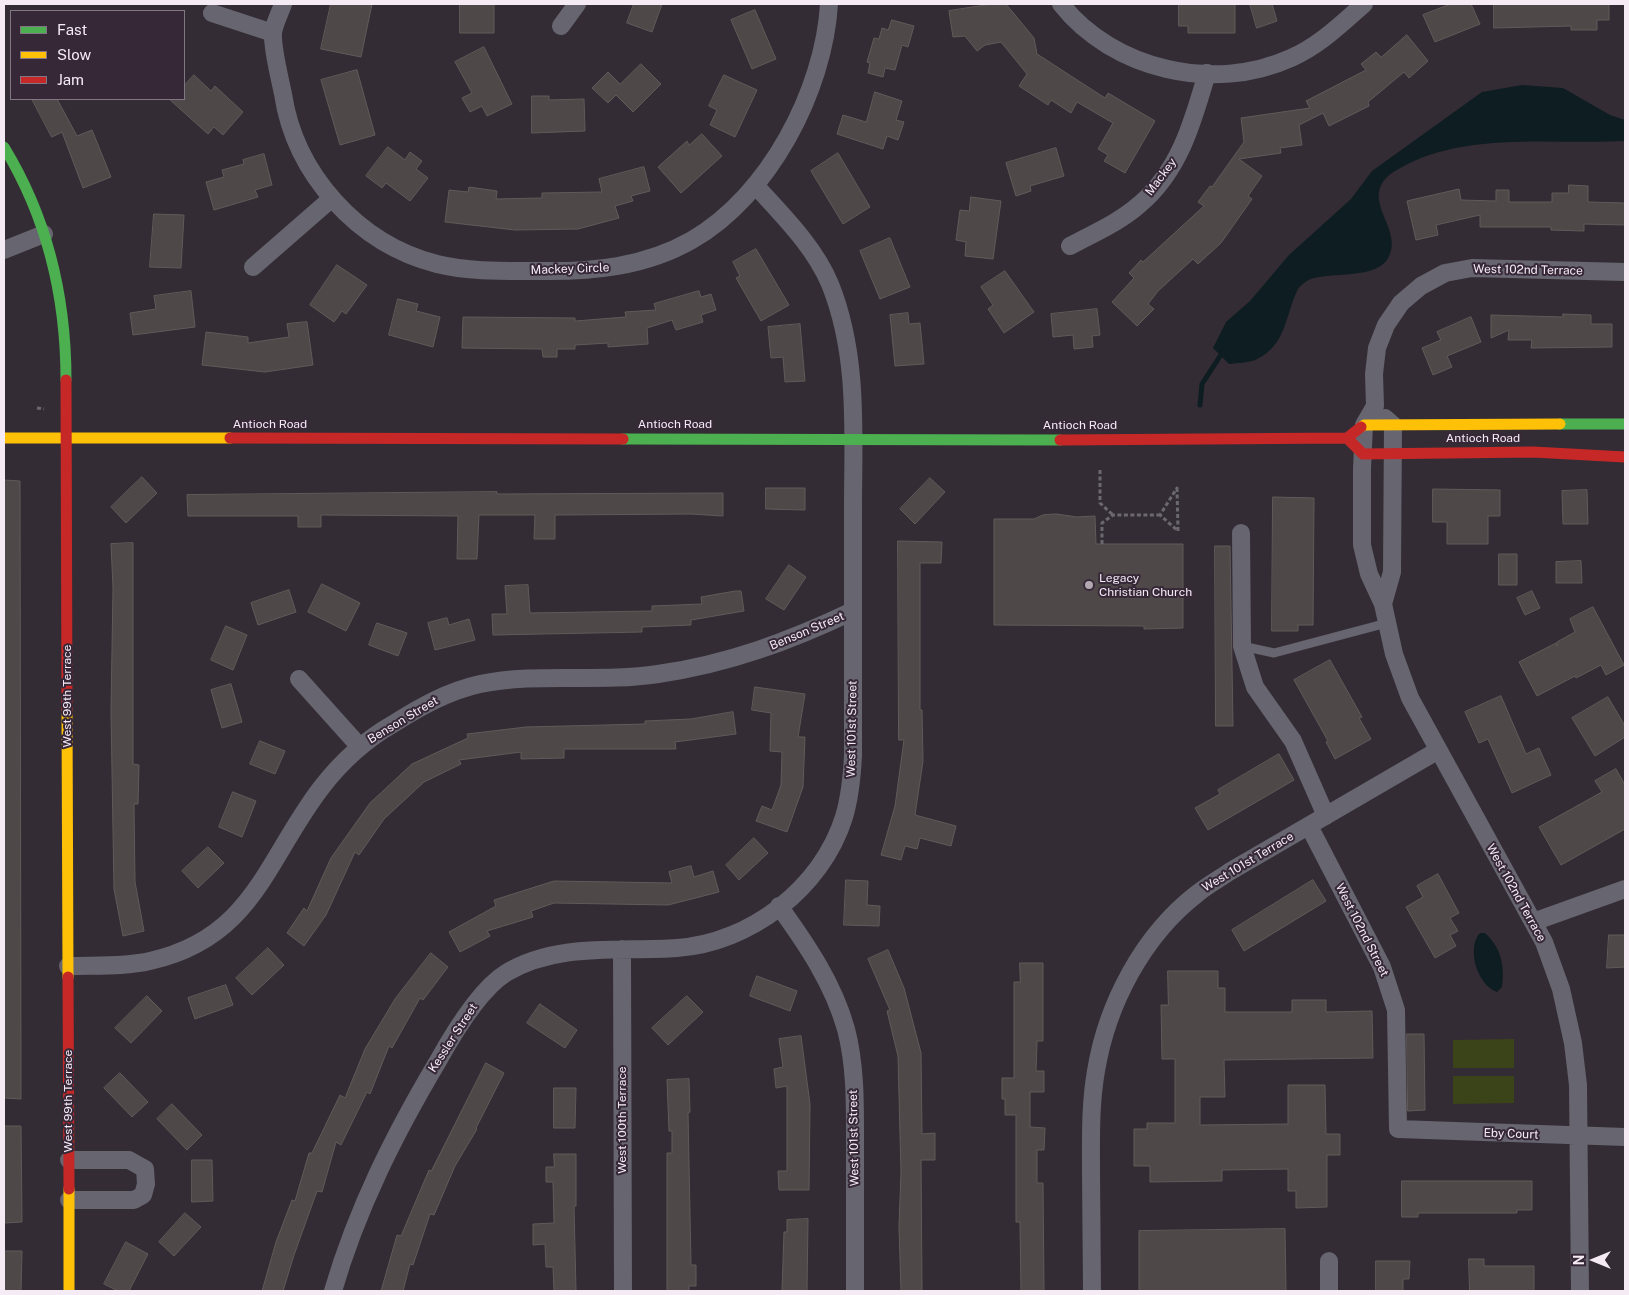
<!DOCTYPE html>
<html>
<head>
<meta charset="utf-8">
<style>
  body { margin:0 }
  #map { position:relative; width:1629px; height:1295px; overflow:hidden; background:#342c34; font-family:"Public Sans",sans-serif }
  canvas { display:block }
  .frame { position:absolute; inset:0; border:5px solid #f5ebf5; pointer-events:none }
  .legend { position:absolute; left:10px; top:10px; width:175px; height:90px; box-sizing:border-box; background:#372838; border:1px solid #837684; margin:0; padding:6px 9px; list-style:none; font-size:15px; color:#f5ebf5 }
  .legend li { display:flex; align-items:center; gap:10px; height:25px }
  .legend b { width:25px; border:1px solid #837684 }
  .north { position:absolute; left:1569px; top:1235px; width:50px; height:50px; -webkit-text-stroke:4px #372838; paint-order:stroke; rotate:270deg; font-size:14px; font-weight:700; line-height:20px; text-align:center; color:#f5ebf5 }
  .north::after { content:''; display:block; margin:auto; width:18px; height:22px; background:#f5ebf5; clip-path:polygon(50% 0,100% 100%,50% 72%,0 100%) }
</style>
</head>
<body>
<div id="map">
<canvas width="1629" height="1295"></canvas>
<div class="frame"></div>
<ul class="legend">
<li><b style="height:6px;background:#4caf50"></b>Fast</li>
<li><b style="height:6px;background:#ffc107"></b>Slow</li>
<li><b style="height:6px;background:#c62828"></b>Jam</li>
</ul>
<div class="north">N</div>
</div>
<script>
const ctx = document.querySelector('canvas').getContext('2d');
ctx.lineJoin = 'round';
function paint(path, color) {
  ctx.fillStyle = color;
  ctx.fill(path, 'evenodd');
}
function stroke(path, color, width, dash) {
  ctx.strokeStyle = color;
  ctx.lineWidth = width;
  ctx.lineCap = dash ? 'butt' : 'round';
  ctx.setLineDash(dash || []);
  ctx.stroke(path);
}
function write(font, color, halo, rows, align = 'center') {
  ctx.font = font + ' "Public Sans",sans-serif';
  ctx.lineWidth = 4;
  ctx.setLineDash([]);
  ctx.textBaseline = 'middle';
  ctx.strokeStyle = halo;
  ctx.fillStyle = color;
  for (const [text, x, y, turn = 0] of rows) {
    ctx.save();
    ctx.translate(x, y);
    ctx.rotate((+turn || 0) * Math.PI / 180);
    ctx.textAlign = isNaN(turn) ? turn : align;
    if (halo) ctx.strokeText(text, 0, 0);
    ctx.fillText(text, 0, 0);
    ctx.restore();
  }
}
const green = new Path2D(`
  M1514,1039V1068H1453V1040Z
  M1453,1076H1514V1103L1453,1104Z`);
const water = new Path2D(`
  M1522,85L1563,88L1610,115L1625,120V141C1551,145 1461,130 1395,171C1353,198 1408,229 1387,260C1373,279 1332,272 1311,279C1307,280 1298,287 1297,291C1286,314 1286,344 1259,358C1251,363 1238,363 1229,364L1213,348L1226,322L1250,301L1289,255L1351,199L1372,171L1482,92Z
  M1480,933H1485C1501,947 1505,966 1502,987L1497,992C1477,985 1466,948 1480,933Z`);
const stream = new Path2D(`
  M1200,405L1202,384L1224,350`);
const building = new Path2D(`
  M331,4H372L361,57L321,49Z
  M460,4H494V33H460Z
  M634,4H662L652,32L627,23Z
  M992,4H1006L1034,38L1037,54L1105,98L1108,93L1155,121L1125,173L1104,161L1108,155L1098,149L1113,123L1077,102L1071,113L1051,100L1048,105L1019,86L1027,74L1001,42L985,45L977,51L965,36L953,37L949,11Z
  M1179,4H1235V33H1188V26H1179Z
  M1250,4H1272L1277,21L1257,28Z
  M1451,4H1471L1480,24L1435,42L1423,15Z
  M1494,4H1609V20H1597V30H1571V26L1494,28Z
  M755,10L776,59L752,69L731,20Z
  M892,20L914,26L908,47L902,45L895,70L885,68L883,77L868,73L870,63L867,62L874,38L879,39L882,28L888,30Z
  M1407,35L1428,61L1409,78L1404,72L1368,102L1369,106L1329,126L1323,113L1299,125L1302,145L1280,148L1281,153L1239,159L1262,176L1248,196L1252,199L1221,243L1198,264L1193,259L1158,291L1148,304L1154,309L1137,326L1112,302L1134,278L1129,273L1141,260L1143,262L1204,206L1198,202L1210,186L1212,187L1244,142L1241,118L1310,108L1306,101L1366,70L1361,64L1376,52L1381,57Z
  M484,47L512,104L487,116L482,106L470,112L462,98L472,93L455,62Z
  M641,64L661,84L633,112L616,95L608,103L592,88L608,72L620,84Z
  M357,70L375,135L340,145L321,80Z
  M194,75L211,91L215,86L243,112L223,135L214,127L208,134L169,99H184V86Z
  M724,75L757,90L735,137L710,125L717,110L709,106Z
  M875,92L902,101L896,120L904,122L898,140L887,136L883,149L837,134L843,115L866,122Z
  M532,96H549V100L584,99L585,131L532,133Z
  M32,99H57L77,136L92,130L111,177L83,188L62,132L52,137Z
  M702,134L722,156L681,193L658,167L687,141L689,145Z
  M388,147L405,160L410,152L422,161L416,169L428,178L410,201L386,183L382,188L366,176Z
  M1056,148L1064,176L1030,186L1031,191L1016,196L1006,163Z
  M838,153L870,207L843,224L811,171Z
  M264,154L272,185L255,190L258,197L214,210L206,182L224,177L222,170L244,164L243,160Z
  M644,167L650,191L631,196L633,201L615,206L619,218L578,229L515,230L445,222L449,190L468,192L469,187L497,191L496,199L542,198V193L602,192L599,179Z
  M1569,185L1588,186V202L1625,203V225L1584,224V231L1551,230V227H1480V215L1436,225L1438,235L1416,240L1407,201L1459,189L1461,200L1496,201V190H1509V202H1552V193H1568Z
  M971,197L1001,201L993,259L965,256L966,242L956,240L960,210L969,211Z
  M154,214L184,215L181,268L150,267Z
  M890,238L910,287L880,299L860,251Z
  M756,249L789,305L761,321L736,278L740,276L733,262Z
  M337,265L367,285L346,314L342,311L334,322L310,305Z
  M1005,271L1034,312L1004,333L988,309L993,305L981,287Z
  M191,291L195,327L133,335L130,313L156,309L154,296Z
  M699,291L701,297L711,294L716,310L701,315L703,322L676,330L672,320L647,328L648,344L608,347V343L575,345V349H557V357H543L542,349L462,348L463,317L575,318V321L626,317L625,312L656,310L654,304Z
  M398,299L418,304L416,311L440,317L433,347L389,335Z
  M1097,309L1100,335L1092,336L1093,347L1074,349L1073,335L1053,337L1051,314Z
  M908,313L909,324L920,323L924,364L895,366L890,315Z
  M1563,314L1591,315V324H1612V347L1531,348L1532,340H1508L1509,330L1491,338V315L1563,317Z
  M1471,317L1481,342L1447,356L1452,367L1433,375L1422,348L1441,340L1437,332Z
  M307,322L313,365L265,372L202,365L206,332L248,337V343L289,337L287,324Z
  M800,324L805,381L785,382L783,357L771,358L768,327Z
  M142,477L157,493L126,523L111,507Z
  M930,478L945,492L915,524L900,509Z
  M4,480L20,481L21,1099L4,1098Z
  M766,488H805V510L766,509Z
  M1433,489L1500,490V516H1488V544H1447V522H1433Z
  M1587,490L1588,524H1563L1562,491Z
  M497,492V494L723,493V516L691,514L555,515V539H534L535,515H479L477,559H457L458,516L321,515V527H298V516H188L187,495Z
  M1273,497L1314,498L1313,625H1298V631H1272Z
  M1056,514L1077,517L1095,516L1096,544H1183V628L1144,629V626L994,625V519H1034L1043,515Z
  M898,541L942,542L941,563H920V710H922L923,761L915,815L956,826L951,846L920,838L917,849L905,846L901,860L881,855L895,806L904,740H899Z
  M133,543V764L139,765L138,804H134L135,882L144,931L123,936L114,889L111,711L113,588L111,544Z
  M1215,546H1230L1233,726H1216Z
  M1499,554H1517V585H1499Z
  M1581,561L1582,583H1556V562Z
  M789,565L806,577L784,610L766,599Z
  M322,584L360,603L346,631L308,612Z
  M528,585L530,613L652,611V606L702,604L701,597L735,591H741L744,611L691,620V625L642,627V632L493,635L492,614H507L505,586Z
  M289,590L296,612L258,625L251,603Z
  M1532,591L1540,608L1525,615L1517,598Z
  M1593,607L1624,665L1606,675L1601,665L1576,678L1575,676L1537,696L1519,662L1556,643L1557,646V642L1575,632L1570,619Z
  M447,618L449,625L469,619L475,640L435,650L428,623Z
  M377,623L407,633L398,656L369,645Z
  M226,626L247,635L233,670L211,660Z
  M1330,660L1362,717L1359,718L1371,739L1335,759L1326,742L1328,741L1294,680Z
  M231,684L242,722L222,728L211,690Z
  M755,687L805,694L798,737H805L803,787L787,832L756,821L762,806L772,810L781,785L782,752L770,751L771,713L752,710Z
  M1501,696L1526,754L1539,748L1551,775L1512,793L1488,739L1479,743L1465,712Z
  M1608,697L1625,726V737L1595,756L1572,718Z
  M733,712L736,734L675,742L676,749H564V758L521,759V752L459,760L461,764L424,782L384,819L359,855L355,852L326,915L304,946L287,933L304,908L307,911L331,858L370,803L412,764L468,738L467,734L526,727L645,724V721L691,719Z
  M260,741L285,751L275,774L250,764Z
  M1279,754L1294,780L1208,830L1195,808L1220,794L1218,790Z
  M1616,769L1625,785V829L1561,865L1539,827L1602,792L1595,781Z
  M233,792L256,801L242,837L219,827Z
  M754,838L768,853L739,880L726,865Z
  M208,847L224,863L198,888L182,871Z
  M691,866L694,877L713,871L719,892L668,905L554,903L531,911L533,917L487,931L490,936L460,952L449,932L496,906L494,900L554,881L672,883L669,872Z
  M1438,874L1459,913L1450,918L1458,931L1450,935L1456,946L1435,958L1406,907L1423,897L1417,886Z
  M846,880L868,881L867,905L880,906L879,926L844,925Z
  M1313,880L1326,901L1244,951L1232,930Z
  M1609,935H1625V967L1607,968Z
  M268,948L284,965L252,995L236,978Z
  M888,950L904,988L921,1053L922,1134L935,1133V1160H921L922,1291H901L899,1226L901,1172L898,1056L887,1011L890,1010L868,959Z
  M431,953L448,967L423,1000L420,998L392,1048L389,1046L370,1094L367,1092L341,1145L336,1142L322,1192L317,1191L294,1255L283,1291H262L276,1242L292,1200L295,1201L309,1153H312L340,1095L345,1098L365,1049L395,999Z
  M1020,963H1043V1041H1037L1036,1071H1044V1092H1030V1127L1045,1128L1044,1150H1037V1183H1043L1044,1291H1021L1020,1222H1016V1115H1005V1099H1002V1078H1014V982H1020Z
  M1168,971H1218V988H1225V1012H1292V1000H1326V1012L1372,1011L1373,1058L1224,1060L1225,1097H1200V1125L1288,1124V1085H1325L1326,1134H1340V1155H1327V1207L1296,1208V1191H1288V1169L1222,1170V1181L1150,1182V1166H1134V1129H1147V1123H1175V1059H1162L1161,1005H1168Z
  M757,976L797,991L790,1011L750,996Z
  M226,985L233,1005L195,1019L188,998Z
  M147,996L162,1011L131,1043L115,1028Z
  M687,996L703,1012L668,1045L652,1028Z
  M540,1004L577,1030L565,1048L527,1023Z
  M1407,1034H1424L1425,1110L1408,1111Z
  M801,1036L810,1104L809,1190H779L778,1171H787V1086L776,1088L774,1069L783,1067L779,1039Z
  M486,1063L504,1073L476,1128L477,1129L455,1166L434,1215L430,1214L413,1265L410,1264L403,1291H381L397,1235L401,1236L429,1170L431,1171Z
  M120,1073L148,1102L132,1117L104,1088Z
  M689,1079L690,1112L688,1113L691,1265H696V1286H689V1291H667V1153H672V1131H669L667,1080Z
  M554,1088H576L575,1128H554Z
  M172,1104L202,1135L187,1150L157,1119Z
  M4,1126H21L22,1222L4,1223Z
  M554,1154H576V1206H574L576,1291H554L553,1267H546L545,1244L533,1245V1224L554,1223L553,1182H546V1167H554Z
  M192,1160H212L213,1201L192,1202Z
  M1402,1181H1532V1210H1517V1213H1418V1217H1402Z
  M185,1213L201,1227L174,1256L159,1242Z
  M808,1219L807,1291H782L784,1232H787V1220Z
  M1285,1229L1286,1291H1139V1231Z
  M126,1242L148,1254L129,1291H118L104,1284Z
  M4,1251H22L21,1291H4Z
  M1469,1259H1484V1266H1534V1291H1470Z
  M1376,1261H1410L1409,1279H1403V1291H1376Z`);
const path = new Path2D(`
  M37,408L44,409
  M1100,470V503L1113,515
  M1177,488L1178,531L1160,515Z
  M1102,544V523L1113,515H1160`);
const lane = new Path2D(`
  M1242,646L1274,653L1387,623`);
const street = new Path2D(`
  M283,4C280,13 274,24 273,33C272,48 280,79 283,94C295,174 358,244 437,264C470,272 504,271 538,271C592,272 645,267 692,240C769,196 824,90 829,4
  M1061,4C1113,70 1214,93 1291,58C1319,46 1341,24 1364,4
  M212,13L273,33
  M561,26L577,4
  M1070,246C1094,233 1120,222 1140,204C1180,170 1193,121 1207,73
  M4,250L44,234
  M253,267L331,199
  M1241,533L1242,646L1255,687L1293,741L1326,816
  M1383,604L1392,572L1393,425L1385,418
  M299,679L360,747
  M1309,826L1382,967L1396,1010L1398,1129L1625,1137
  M779,906C807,945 833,983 846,1029C856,1067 855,1108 855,1147C855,1195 855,1243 855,1291
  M1533,922L1625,889
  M622,949L623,1291
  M68,966C95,965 124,967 150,961C253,938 266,860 321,788C341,762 365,740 393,724C420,707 448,691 480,684C538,672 599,683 658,674C728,664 790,641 853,611
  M69,1160H129L145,1169L146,1184L143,1195L134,1200H69
  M333,1291C357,1209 394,1135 438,1061C453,1034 479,990 506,973C557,942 620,952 677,948C750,943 822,888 844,817C850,797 852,776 853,755C853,673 853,591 853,509C853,433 859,356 830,284C814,246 782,215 755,185
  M1092,1291C1092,1252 1091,1213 1091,1173C1091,1139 1090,1105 1096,1071C1107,1004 1143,935 1198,893C1208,885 1219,879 1229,872L1437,751
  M1329,1291V1261
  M1580,1291L1578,1085L1573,1043L1561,989L1544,942L1410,698L1394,654L1383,604L1369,574L1362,545V469L1364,425L1375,406L1374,374L1377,348L1386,325L1401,303L1421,286L1445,273L1472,268L1625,272`);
const fast = new Path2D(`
  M4,147C48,219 66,296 66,380
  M1560,424H1625
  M623,439L1060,440`);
const slow = new Path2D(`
  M1361,427L1364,425L1560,424
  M4,438H230
  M67,711L68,977
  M69,1189V1291`);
const jam = new Path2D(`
  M66,380L67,711
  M230,438L623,439
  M1347,438L1363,454L1533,452L1625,457
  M1060,440L1347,438L1361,427
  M68,977L69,1189`);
const markers = [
  [1089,585,5,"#b1a8b1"]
];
const streetNames = [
  ["Mackey",1161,177,-53],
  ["Mackey Circle",570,269,-2],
  ["West 102nd Terrace",1528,270,1],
  ["Antioch Road",270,424],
  ["Antioch Road",675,424],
  ["Antioch Road",1080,425],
  ["Antioch Road",1483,438],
  ["Benson Street",807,631,-23],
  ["West 99th Terrace",67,696,-90],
  ["Benson Street",403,720,-31],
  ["West 101st Street",852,729,-89],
  ["West 101st Terrace",1248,862,-31],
  ["West 102nd Terrace",1516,893,61],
  ["West 102nd Street",1362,930,63],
  ["Kessler Street",453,1038,-57],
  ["West 99th Terrace",68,1101,-90],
  ["West 100th Terrace",622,1120,-90],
  ["Eby Court",1511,1134,2],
  ["West 101st Street",854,1138,-91]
];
const poiNames = [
  ["Legacy",1099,578],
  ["Christian Church",1099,592]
];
paint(green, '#3b4319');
paint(water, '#0d1d21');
stroke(stream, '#0d1d21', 5);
paint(building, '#4e4848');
stroke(building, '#615a59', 1);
stroke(path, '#6b6870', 3, [4, 2.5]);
stroke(lane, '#666570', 9);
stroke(street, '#666570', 18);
stroke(fast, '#4caf50', 11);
stroke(slow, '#ffc107', 11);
stroke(jam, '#c62828', 11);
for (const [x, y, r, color] of markers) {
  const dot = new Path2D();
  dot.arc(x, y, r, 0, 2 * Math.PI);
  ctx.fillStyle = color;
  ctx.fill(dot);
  stroke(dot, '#372838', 2);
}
write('12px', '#f5ebf5', '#372838', streetNames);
write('12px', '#f5ebf5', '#372838', poiNames, 'left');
</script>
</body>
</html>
